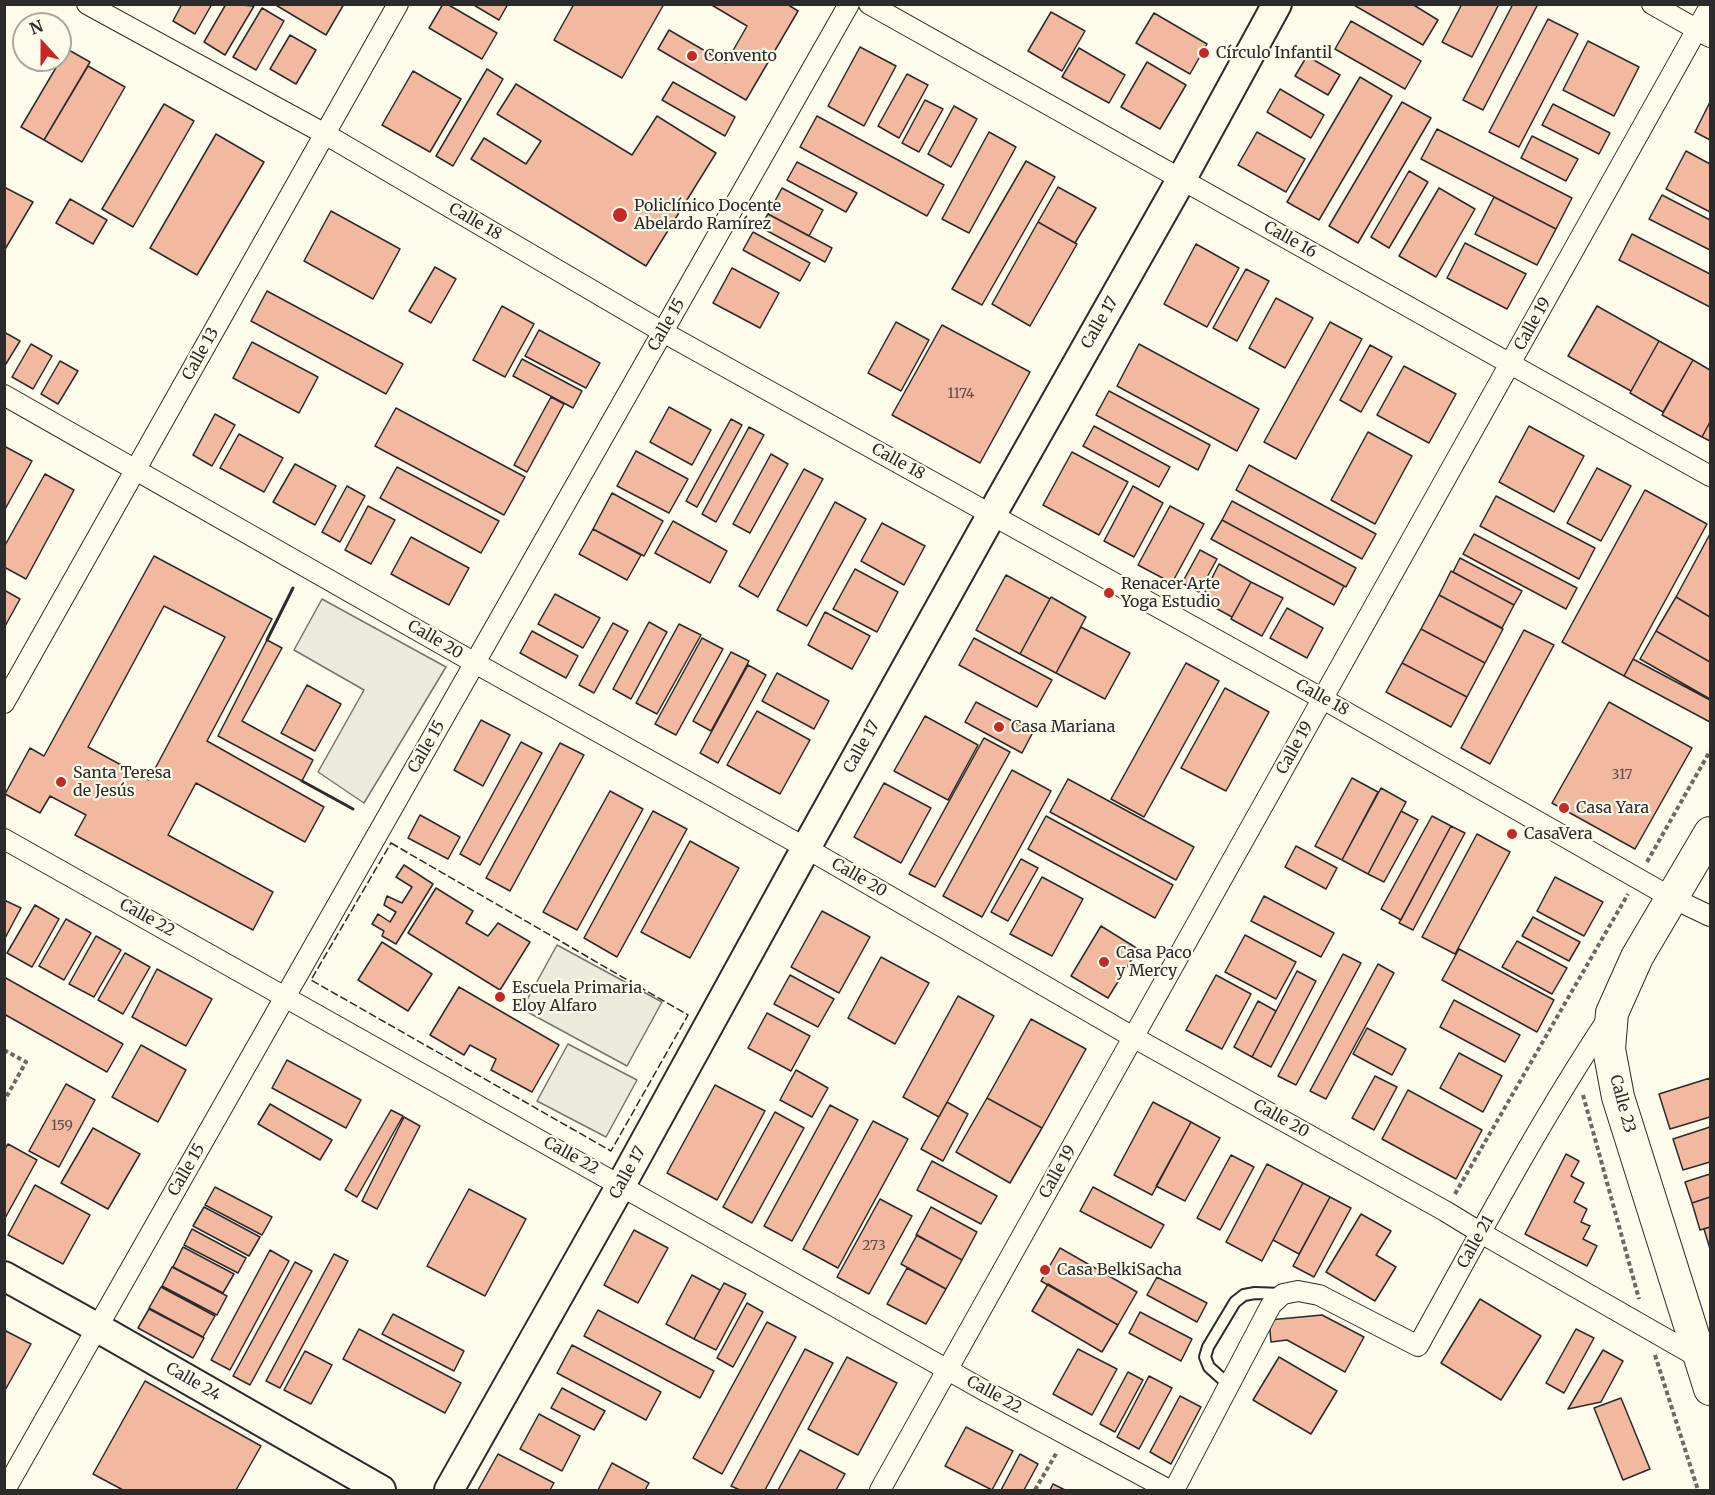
<!DOCTYPE html>
<html>
<head>
<meta charset="utf-8">
<style>
  body { margin:0 }
  #map { position:relative; width:1715px; height:1495px; overflow:hidden; background:#fdfbea; font-family:Merriweather,serif }
  canvas { display:block }
  .frame { position:absolute; inset:0; border:6px solid #2b2b2b; pointer-events:none }
  .north { position:absolute; left:12px; top:12px; width:60px; height:60px; box-sizing:border-box; background:#fdfbea; border:2px solid #a9a89e; border-radius:50%; rotate:339deg; font-size:16px; font-weight:700; line-height:24px; text-align:center; color:#2b2b2b }
  .north::after { content:''; display:block; margin:auto; width:21px; height:27px; background:#c62828; clip-path:polygon(50% 0,100% 100%,50% 72%,0 100%) }
</style>
</head>
<body>
<div id="map">
<canvas width="1715" height="1495"></canvas>
<div class="frame"></div>
<div class="north">N</div>
</div>
<script>
const ctx = document.querySelector('canvas').getContext('2d');
ctx.lineJoin = 'round';
function paint(path, color) {
  ctx.fillStyle = color;
  ctx.fill(path, 'evenodd');
}
function stroke(path, color, width, dash) {
  ctx.strokeStyle = color;
  ctx.lineWidth = width;
  ctx.lineCap = dash ? 'butt' : 'round';
  ctx.setLineDash(dash || []);
  ctx.stroke(path);
}
function write(font, color, halo, rows, align = 'center') {
  ctx.font = font + ' Merriweather,serif';
  ctx.lineWidth = 4.5;
  ctx.setLineDash([]);
  ctx.textBaseline = 'middle';
  ctx.strokeStyle = halo;
  ctx.fillStyle = color;
  for (const [text, x, y, turn = 0] of rows) {
    ctx.save();
    ctx.translate(x, y);
    ctx.rotate((+turn || 0) * Math.PI / 180);
    ctx.textAlign = isNaN(turn) ? turn : align;
    if (halo) ctx.strokeText(text, 0, 0);
    ctx.fillText(text, 0, 0);
    ctx.restore();
  }
}
const green = new Path2D(`
  M322,599L446,667L364,803L318,772L364,690L294,650Z
  M557,945L662,1002L627,1066L522,1009Z
  M568,1044L637,1080L606,1137L537,1101Z`);
const building = new Path2D(`
  M182,4H212L195,34L173,21Z
  M226,4L254,6L225,55L204,42Z
  M274,4H344L326,35Z
  M443,4H447L497,33L482,59L429,28Z
  M472,4H508L499,20Z
  M574,4H664L622,78L554,40Z
  M710,4H787L798,11L746,100L658,49L669,30L726,63L747,26Z
  M1352,4H1412L1438,20L1423,45Z
  M1462,4H1499L1472,57L1442,42Z
  M1513,4H1538L1483,110L1463,100Z
  M262,8L284,21L256,70L233,57Z
  M1051,12L1085,31L1062,71L1028,51Z
  M1154,13L1207,44L1190,74L1136,43Z
  M1548,19L1578,34L1519,147L1489,132Z
  M1351,21L1421,61L1405,89L1335,49Z
  M290,35L316,50L296,84L270,69Z
  M1588,41L1639,67L1614,116L1563,90Z
  M860,47L896,66L864,126L828,106Z
  M1079,48L1125,75L1109,103L1062,77Z
  M67,49L90,62L44,140L21,127Z
  M1307,56L1340,75L1328,95L1295,76Z
  M1147,62L1186,85L1160,129L1121,107Z
  M88,66L125,87L82,162L44,140Z
  M487,69L503,79L453,166L436,156Z
  M413,71L461,99L430,152L382,125Z
  M907,74L928,85L899,138L878,126Z
  M1360,77L1392,96L1319,220L1287,202Z
  M673,82L735,117L725,136L662,100Z
  M516,84L632,155L657,116L716,153L646,266L471,159L484,138L526,164L541,141L497,114Z
  M1280,89L1324,115L1311,138L1267,112Z
  M925,100L943,109L919,152L902,143Z
  M1402,102L1431,118L1358,243L1329,226Z
  M1710,102V140L1695,132Z
  M164,104L194,121L133,227L102,209Z
  M1553,104L1610,133L1599,154L1542,125Z
  M954,106L977,119L951,167L928,154Z
  M817,116L944,185L927,216L800,147Z
  M1437,129L1572,198L1556,229L1421,159Z
  M989,132L1016,147L969,233L942,219Z
  M1257,132L1305,159L1286,192L1238,165Z
  M216,134L264,162L197,275L150,248Z
  M1532,136L1578,159L1566,181L1521,158Z
  M1686,151L1710,164V212L1666,189Z
  M1026,161L1055,177L982,305L952,289Z
  M797,162L857,193L846,212L787,180Z
  M1409,171L1428,182L1389,248L1371,237Z
  M4,187L33,202L4,251Z
  M1058,187L1096,208L1075,243L1038,222Z
  M782,188L823,210L809,236L768,214Z
  M1439,188L1475,209L1436,277L1399,256Z
  M1662,195L1710,220V250L1649,219Z
  M1494,197L1556,229L1537,265L1475,234Z
  M70,199L107,220L93,244L56,223Z
  M331,211L400,249L373,299L304,261Z
  M768,214L832,248L825,262L760,227Z
  M1038,222L1077,244L1030,326L992,304Z
  M753,232L810,263L800,281L743,250Z
  M1632,234L1710,274V307L1619,260Z
  M1465,243L1526,274L1507,309L1447,278Z
  M1196,244L1239,268L1207,327L1164,304Z
  M435,267L456,279L431,323L409,311Z
  M732,268L779,293L760,328L713,303Z
  M1246,269L1269,281L1237,341L1213,328Z
  M267,291L403,364L386,394L251,321Z
  M1276,298L1313,318L1285,368L1249,348Z
  M502,306L534,324L505,377L473,360Z
  M1597,306L1659,341L1631,391L1568,356Z
  M896,322L929,340L901,391L868,373Z
  M1330,322L1362,339L1296,459L1264,442Z
  M942,325L1030,372L980,463L892,415Z
  M539,330L600,363L586,388L525,356Z
  M4,332L20,341L4,367Z
  M1659,341L1693,360L1663,412L1630,393Z
  M252,342L318,377L299,413L233,378Z
  M31,344L52,356L33,389L12,377Z
  M1139,344L1259,409L1237,451L1117,386Z
  M1370,345L1392,357L1361,412L1340,400Z
  M522,359L582,391L573,408L513,376Z
  M1693,360L1710,370V422L1702,437L1662,415Z
  M60,361L78,371L58,404L41,394Z
  M1404,366L1456,394L1429,443L1377,415Z
  M1109,391L1210,445L1198,470L1096,415Z
  M551,397L564,404L527,472L514,465Z
  M669,407L711,430L692,465L650,442Z
  M396,408L525,477L504,515L375,446Z
  M215,414L235,425L212,466L193,455Z
  M731,419L742,425L697,507L686,501Z
  M1710,422V441L1702,437Z
  M1094,426L1170,467L1159,487L1083,446Z
  M1529,426L1584,456L1554,512L1499,482Z
  M749,427L764,435L716,522L702,514Z
  M1368,432L1412,456L1375,524L1331,500Z
  M239,434L283,458L264,492L220,468Z
  M4,446L32,461L4,511Z
  M636,451L688,479L669,513L617,486Z
  M1072,452L1128,482L1099,535L1043,505Z
  M771,454L788,464L750,533L733,524Z
  M295,464L336,486L315,525L273,502Z
  M1249,465L1376,534L1362,559L1236,490Z
  M397,467L499,521L481,553L380,498Z
  M1597,468L1631,486L1601,541L1567,523Z
  M804,469L823,479L758,597L739,586Z
  M45,474L74,490L26,579L4,567V547Z
  M347,486L365,496L340,542L322,532Z
  M1133,486L1163,503L1134,557L1104,541Z
  M1645,490L1707,524L1624,676L1562,642Z
  M612,493L663,521L644,556L593,529Z
  M1496,496L1595,548L1579,579L1480,526Z
  M1232,501L1356,568L1346,587L1222,520Z
  M835,502L866,519L807,626L777,610Z
  M368,506L395,520L371,564L345,550Z
  M1170,506L1204,524L1172,583L1138,565Z
  M1222,520L1344,586L1334,605L1211,539Z
  M673,521L727,551L710,583L655,553Z
  M882,523L925,546L904,585L861,561Z
  M593,529L641,555L627,580L579,554Z
  M1474,534L1577,588L1566,609L1463,554Z
  M1710,534V617L1676,597Z
  M411,537L469,568L449,605L391,574Z
  M1200,550L1217,559L1199,592L1182,583Z
  M154,556L272,619L207,741L324,807L305,842L196,783L168,835L273,892L253,930L75,835L86,815L50,796L40,813L5,794L30,748L44,756ZM164,606L225,637L149,780L88,747Z
  M1460,558L1522,591L1514,605L1453,572Z
  M1219,564L1251,582L1232,617L1201,600Z
  M855,569L898,592L877,632L833,609Z
  M1451,571L1514,605L1502,628L1439,595Z
  M1006,575L1050,599L1020,654L976,630Z
  M1251,582L1283,598L1262,636L1231,619Z
  M4,590L20,599L4,628Z
  M555,594L600,618L583,648L538,624Z
  M1439,595L1503,629L1485,663L1421,629Z
  M1051,597L1086,617L1056,673L1020,654Z
  M1676,597L1710,617V662L1656,631Z
  M1287,608L1323,628L1307,658L1270,638Z
  M825,612L870,636L852,669L808,645Z
  M649,622L667,632L631,699L613,689Z
  M613,623L628,631L594,693L579,685Z
  M679,624L701,635L657,714L636,703Z
  M1081,627L1130,653L1105,699L1056,673Z
  M1421,629L1485,663L1467,697L1402,663Z
  M1524,630L1554,645L1490,764L1461,748Z
  M532,631L578,656L566,678L520,653Z
  M1656,631L1710,662V699L1640,659Z
  M702,638L723,649L676,735L655,724Z
  M974,638L1052,680L1037,707L959,665Z
  M267,640L282,648L242,721L313,760L302,781L218,736Z
  M731,652L749,661L711,731L693,721Z
  M1633,659L1710,700V722L1624,676Z
  M1186,663L1219,681L1144,817L1111,799Z
  M1402,663L1467,697L1451,727L1386,692Z
  M748,665L766,675L718,763L700,753Z
  M777,673L829,701L814,729L762,701Z
  M307,685L341,704L315,751L281,733Z
  M1225,688L1269,712L1226,791L1181,768Z
  M976,702L1033,732L1022,753L965,722Z
  M1609,702L1692,748L1635,849L1552,803Z
  M757,711L810,740L780,794L727,765Z
  M925,716L978,745L948,800L894,771Z
  M481,720L510,735L483,786L454,770Z
  M984,738L1010,752L935,887L909,874Z
  M521,742L542,753L480,865L460,854Z
  M560,743L584,755L510,891L486,878Z
  M1012,770L1051,791L982,917L943,896Z
  M1352,778L1378,792L1342,860L1315,846Z
  M1068,779L1194,847L1176,880L1050,812Z
  M884,783L931,808L901,863L854,837Z
  M1381,788L1406,802L1368,874L1342,860Z
  M610,791L643,809L577,930L543,912Z
  M653,811L687,829L617,957L584,938Z
  M1401,811L1418,820L1384,882L1368,874Z
  M420,815L460,837L448,859L408,838Z
  M1046,816L1173,885L1155,918L1028,849Z
  M1432,816L1451,826L1401,920L1381,909Z
  M1451,826L1465,833L1413,930L1399,923Z
  M1477,834L1510,852L1455,954L1422,937Z
  M690,841L739,868L690,958L641,932Z
  M1296,846L1337,868L1326,889L1285,867Z
  M1021,859L1038,868L1008,921L991,912Z
  M404,865L433,884L396,944L382,936L384,931L372,924L378,914L390,922L396,912L384,905L387,896L402,903L412,887L396,877Z
  M1042,877L1083,899L1052,956L1010,934Z
  M1555,877L1603,902L1584,936L1537,911Z
  M436,888L473,911L466,923L488,936L498,923L530,942L500,990L408,933Z
  M1264,896L1334,933L1321,957L1251,921Z
  M4,900L21,908L4,940Z
  M35,905L59,919L32,967L7,953Z
  M822,911L870,937L839,993L791,967Z
  M1533,917L1580,942L1569,961L1522,936Z
  M66,919L91,933L64,980L39,966Z
  M1101,926L1138,949L1108,998L1071,976Z
  M1245,935L1296,962L1276,999L1225,972Z
  M96,936L121,950L94,997L69,984Z
  M1517,941L1567,968L1552,994L1502,967Z
  M382,942L432,974L408,1011L358,980Z
  M1459,949L1554,1000L1537,1032L1442,980Z
  M125,953L150,967L123,1014L98,1000Z
  M1343,954L1361,963L1296,1085L1278,1076Z
  M881,957L929,983L895,1044L848,1018Z
  M1378,964L1394,973L1326,1099L1310,1091Z
  M157,969L212,999L186,1046L132,1017Z
  M1297,971L1316,981L1271,1067L1252,1057Z
  M790,975L834,999L818,1027L774,1004Z
  M1216,975L1251,994L1222,1049L1186,1030Z
  M4,977L123,1044L107,1072L4,1014Z
  M459,987L559,1045L532,1092L491,1070L496,1059L470,1045L464,1055L430,1035Z
  M958,996L994,1016L939,1117L903,1097Z
  M1454,1000L1520,1035L1505,1062L1440,1027Z
  M1258,1001L1276,1011L1252,1057L1234,1047Z
  M767,1013L810,1036L791,1071L748,1048Z
  M1031,1019L1086,1049L1042,1128L987,1098Z
  M1367,1028L1406,1049L1392,1075L1353,1054Z
  M141,1045L186,1070L158,1122L112,1097Z
  M1459,1053L1502,1076L1483,1112L1440,1088Z
  M287,1060L361,1100L346,1128L272,1088Z
  M796,1070L828,1088L812,1117L780,1100Z
  M1375,1076L1397,1087L1374,1130L1352,1118Z
  M1710,1078V1117L1670,1129L1659,1094Z
  M66,1084L95,1100L59,1167L29,1151Z
  M715,1085L765,1111L717,1200L667,1173Z
  M1408,1090L1482,1130L1456,1179L1382,1139Z
  M987,1098L1042,1128L1010,1183L956,1152Z
  M947,1102L968,1114L943,1161L921,1149Z
  M1153,1102L1191,1122L1152,1195L1114,1175Z
  M270,1104L332,1140L320,1160L258,1124Z
  M830,1105L858,1120L792,1241L764,1226Z
  M391,1110L403,1116L357,1197L345,1190Z
  M775,1112L804,1128L752,1223L723,1207Z
  M404,1117L420,1126L377,1209L362,1201Z
  M873,1121L908,1139L838,1268L803,1249Z
  M1191,1122L1220,1138L1185,1201L1156,1186Z
  M1710,1127V1162L1683,1170L1673,1139Z
  M93,1128L140,1154L108,1209L61,1183Z
  M8,1144L37,1160L4,1220V1150Z
  M1566,1154L1579,1161L1571,1176L1584,1183L1574,1202L1587,1209L1581,1222L1590,1226L1583,1239L1597,1246L1587,1266L1525,1234Z
  M1231,1155L1254,1167L1220,1230L1197,1218Z
  M932,1161L997,1196L981,1224L917,1190Z
  M1267,1164L1303,1183L1262,1261L1226,1242Z
  M1710,1174V1197L1692,1203L1685,1182Z
  M1303,1183L1330,1197L1299,1254L1273,1240Z
  M35,1185L90,1215L63,1264L8,1235Z
  M215,1187L272,1217L262,1235L205,1205Z
  M1093,1187L1164,1225L1151,1248L1080,1211Z
  M469,1189L526,1219L485,1296L427,1266Z
  M1330,1197L1351,1208L1314,1277L1293,1266Z
  M1710,1197V1227L1700,1230L1692,1203Z
  M880,1199L912,1216L869,1294L837,1277Z
  M204,1207L260,1237L249,1256L193,1226Z
  M931,1207L977,1232L962,1260L916,1235Z
  M1361,1214L1391,1231L1376,1255L1396,1267L1375,1301L1326,1272Z
  M1710,1227V1249L1704,1229Z
  M192,1229L246,1258L238,1273L184,1245Z
  M634,1230L668,1248L638,1303L604,1285Z
  M917,1235L962,1260L946,1289L901,1264Z
  M183,1247L234,1274L223,1293L173,1267Z
  M1060,1248L1137,1292L1118,1325L1041,1281Z
  M270,1250L289,1261L230,1370L211,1360Z
  M334,1254L348,1261L280,1388L266,1381Z
  M295,1262L312,1271L250,1385L233,1376Z
  M172,1267L227,1296L217,1315L162,1286Z
  M907,1268L946,1289L926,1324L887,1304Z
  M692,1275L720,1290L694,1339L666,1324Z
  M1157,1277L1207,1303L1197,1322L1147,1295Z
  M724,1283L746,1294L716,1350L694,1339Z
  M1048,1284L1118,1325L1102,1352L1032,1311Z
  M161,1287L215,1316L203,1337L149,1308Z
  M1480,1299L1541,1336L1501,1400L1441,1363Z
  M747,1303L763,1312L733,1367L717,1358Z
  M149,1309L204,1338L193,1358L138,1328Z
  M598,1310L714,1371L700,1398L584,1336Z
  M1140,1312L1192,1339L1181,1361L1129,1333Z
  M393,1314L464,1351L454,1371L382,1334Z
  M1322,1315L1364,1337L1345,1372L1287,1340L1271,1342L1269,1320Z
  M767,1322L796,1337L722,1474L693,1458Z
  M359,1329L461,1383L445,1413L343,1359Z
  M1576,1329L1594,1338L1564,1393L1546,1383Z
  M4,1330L31,1344L4,1392Z
  M572,1345L661,1392L646,1420L557,1373Z
  M805,1349L833,1363L765,1490H740L731,1486Z
  M1078,1349L1117,1369L1092,1415L1053,1394Z
  M1603,1350L1623,1361L1601,1402L1568,1409Z
  M305,1351L332,1365L311,1404L284,1390Z
  M847,1357L897,1383L858,1455L808,1429Z
  M1279,1357L1337,1391L1311,1434L1253,1400Z
  M1128,1372L1143,1380L1115,1432L1100,1424Z
  M1149,1376L1172,1388L1139,1449L1117,1437Z
  M145,1381L261,1446L236,1490H123L93,1474Z
  M562,1388L605,1411L594,1430L551,1408Z
  M1180,1396L1201,1407L1171,1464L1150,1452Z
  M1621,1398L1650,1469L1623,1480L1594,1408Z
  M539,1414L580,1436L562,1471L520,1449Z
  M966,1427L1013,1451L992,1490L945,1466Z
  M800,1450L845,1474L836,1490H778Z
  M498,1454L554,1483L550,1490H478Z
  M1020,1454L1038,1464L1024,1490H1001Z
  M612,1463L649,1483L645,1490H598Z
  M1053,1484L1065,1490H1050Z`);
const path = new Path2D(`
  M1647,862L1710,751
  M4,1050L26,1062L4,1101
  M1583,1095L1639,1299
  M1455,1194L1628,894
  M1655,1355L1698,1490
  M1035,1490L1057,1452`);
const lane = new Path2D(`
  M1229,1385L1209,1367L1205,1357L1208,1347L1235,1302L1244,1295L1255,1293L1283,1294`);
const street = new Path2D(`
  M87,4L325,134L663,332L1323,699L1672,898L1710,916
  M869,4L1710,476
  M1652,4L1710,37
  M4,395L475,663L806,848L1133,1037L1445,1211L1481,1233L1703,1360
  M4,703L398,4
  M4,839L987,1392L1169,1490
  M5,1490L849,4
  M880,1490L1710,6
  M1174,1490L1271,1305L1283,1294L1298,1291L1319,1295L1418,1346C1479,1236 1538,1124 1607,1020`);
const secondary = new Path2D(`
  M4,1276L98,1328L381,1490
  M449,1490L621,1185L806,848L992,514L1181,180L1277,4`);
const primary = new Path2D(`
  M1710,833L1637,957L1612,1013L1609,1049L1618,1097L1710,1389`);
const fence = new Path2D(`
  M391,843L688,1015L611,1151L311,980Z`);
const wall = new Path2D(`
  M267,640L293,588
  M302,781L353,809`);
const markers = [
  [1204,53,6,"#c62828"],
  [692,56,6,"#c62828"],
  [620,215,8,"#c62828"],
  [1109,593,6,"#c62828"],
  [999,727,6,"#c62828"],
  [61,782,6,"#c62828"],
  [1564,808,6,"#c62828"],
  [1512,834,6,"#c62828"],
  [1104,962,6,"#c62828"],
  [500,997,6,"#c62828"],
  [1045,1270,6,"#c62828"]
];
const numberNames = [
  ["1174",961,394],
  ["317",1622,775],
  ["159",62,1126],
  ["273",874,1246]
];
const poiNames = [
  ["Círculo Infantil",1216,53],
  ["Convento",704,56],
  ["Policlínico Docente",634,206],
  ["Abelardo Ramírez",634,224],
  ["Renacer Arte",1121,584],
  ["Yoga Estudio",1121,602],
  ["Casa Mariana",1011,727],
  ["Santa Teresa",73,773],
  ["de Jesús",73,791],
  ["Casa Yara",1576,808],
  ["CasaVera",1524,834],
  ["Casa Paco",1116,953],
  ["y Mercy",1116,971],
  ["Escuela Primaria",512,988],
  ["Eloy Alfaro",512,1006],
  ["Casa BelkiSacha",1057,1270]
];
const streetNames = [
  ["Calle 18",475,222,30],
  ["Calle 16",1290,240,29],
  ["Calle 17",1100,323,-60],
  ["Calle 19",1533,324,-61],
  ["Calle 15",667,325,-60],
  ["Calle 13",201,354,-61],
  ["Calle 18",898,462,29],
  ["Calle 20",435,640,30],
  ["Calle 18",1322,698,29],
  ["Calle 15",427,747,-60],
  ["Calle 17",862,747,-61],
  ["Calle 19",1295,748,-61],
  ["Calle 20",859,878,30],
  ["Calle 22",147,918,29],
  ["Calle 23",1622,1104,75],
  ["Calle 20",1281,1119,29],
  ["Calle 22",571,1156,29],
  ["Calle 15",187,1170,-60],
  ["Calle 19",1058,1172,-61],
  ["Calle 17",628,1173,-61],
  ["Calle 21",1476,1242,-61],
  ["Calle 24",193,1382,30],
  ["Calle 22",994,1395,29]
];
paint(green, '#ecebdb');
stroke(green, '#74746e', 1.5);
paint(building, '#f2b8a0');
stroke(building, '#2b2b2b', 1.5);
stroke(lane, '#2b2b2b', 14);
stroke(street, '#2b2b2b', 22);
stroke(secondary, '#2b2b2b', 32);
stroke(primary, '#2b2b2b', 34);
stroke(path, '#6a6964', 4, [4.5, 3]);
stroke(lane, '#fdfbea', 10);
stroke(street, '#fdfbea', 20);
stroke(secondary, '#fdfbea', 28);
stroke(primary, '#fdfbea', 32);
stroke(fence, '#2b2b2b', 1.5, [8, 3]);
stroke(wall, '#2b2b2b', 3);
for (const [x, y, r, color] of markers) {
  const dot = new Path2D();
  dot.arc(x, y, r, 0, 2 * Math.PI);
  ctx.fillStyle = color;
  ctx.fill(dot);
  stroke(dot, '#fdfbea', 2);
}
write('14px', '#5d4e48', null, numberNames);
write('16px', '#2b2b2b', '#fdfbea', poiNames, 'left');
write('16px', '#2b2b2b', '#fdfbea', streetNames);
</script>
</body>
</html>
